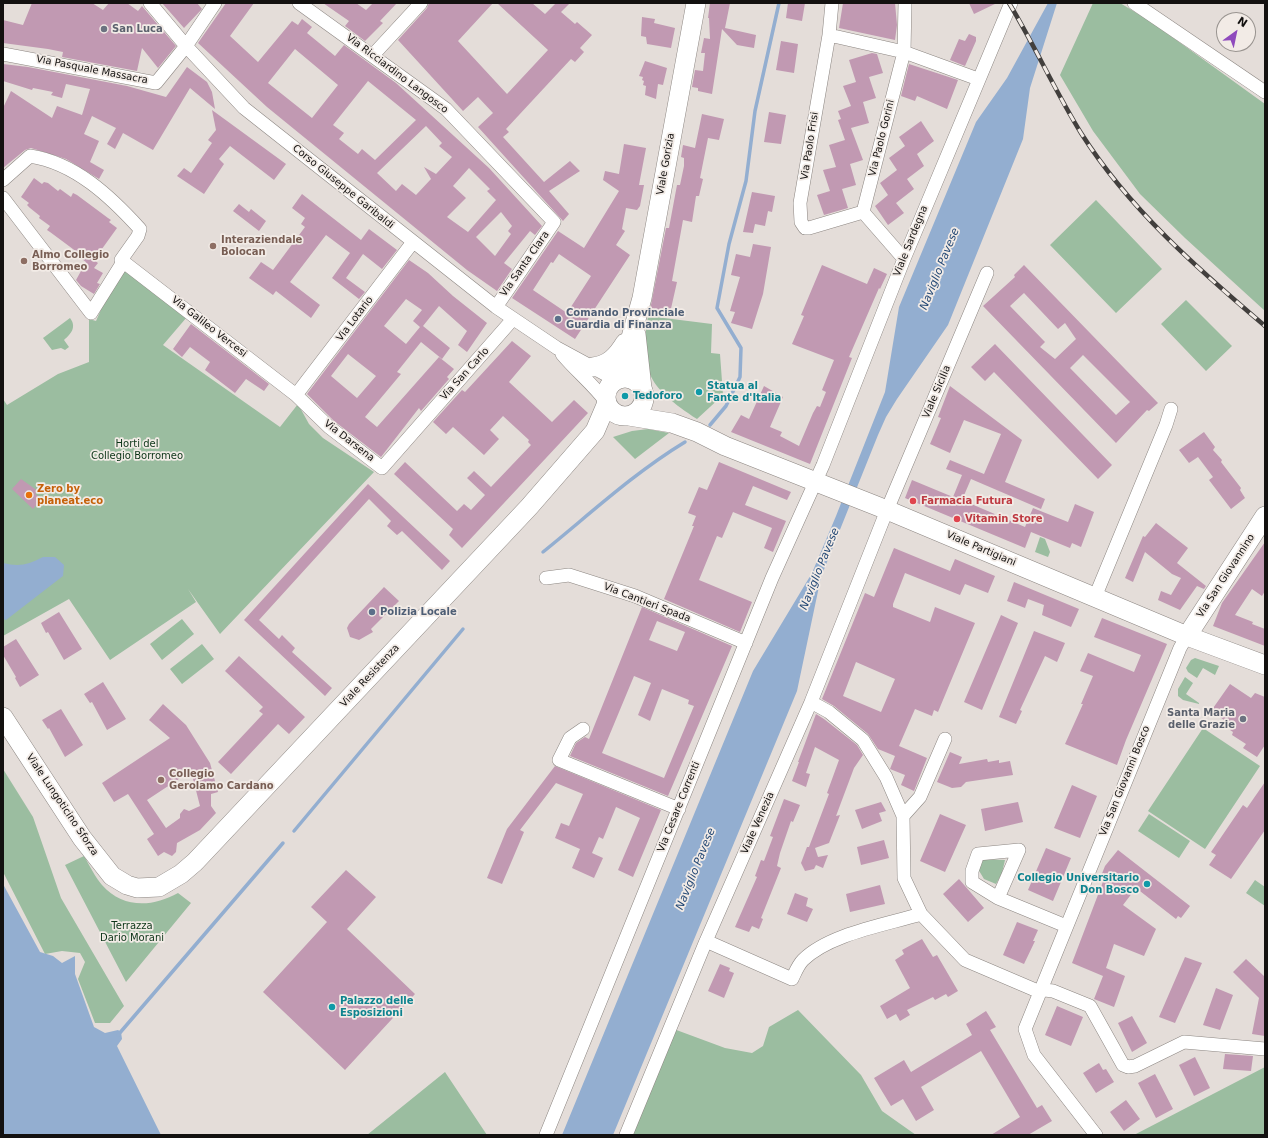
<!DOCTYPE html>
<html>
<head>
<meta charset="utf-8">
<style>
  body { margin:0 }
  #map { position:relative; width:1268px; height:1138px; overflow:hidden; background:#e4ddd9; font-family:"DejaVu Sans",sans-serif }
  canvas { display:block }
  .frame { position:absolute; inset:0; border:4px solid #131110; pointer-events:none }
  .north { position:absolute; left:1216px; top:12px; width:40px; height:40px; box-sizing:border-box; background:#f2ebe6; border:1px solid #999490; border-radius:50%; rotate:33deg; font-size:11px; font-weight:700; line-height:16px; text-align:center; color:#131110 }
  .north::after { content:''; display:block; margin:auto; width:14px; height:18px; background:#8f4abd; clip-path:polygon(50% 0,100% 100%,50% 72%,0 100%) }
</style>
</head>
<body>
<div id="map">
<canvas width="1268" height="1138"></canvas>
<div class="frame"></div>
<div class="north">N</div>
</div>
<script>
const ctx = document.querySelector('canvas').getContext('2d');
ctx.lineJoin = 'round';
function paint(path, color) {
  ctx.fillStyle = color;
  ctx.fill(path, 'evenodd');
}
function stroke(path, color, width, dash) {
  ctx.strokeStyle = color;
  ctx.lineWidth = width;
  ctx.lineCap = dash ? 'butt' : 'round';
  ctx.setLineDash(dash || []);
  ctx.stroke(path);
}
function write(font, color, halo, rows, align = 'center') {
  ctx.font = font + ' "DejaVu Sans",sans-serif';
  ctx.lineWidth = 3.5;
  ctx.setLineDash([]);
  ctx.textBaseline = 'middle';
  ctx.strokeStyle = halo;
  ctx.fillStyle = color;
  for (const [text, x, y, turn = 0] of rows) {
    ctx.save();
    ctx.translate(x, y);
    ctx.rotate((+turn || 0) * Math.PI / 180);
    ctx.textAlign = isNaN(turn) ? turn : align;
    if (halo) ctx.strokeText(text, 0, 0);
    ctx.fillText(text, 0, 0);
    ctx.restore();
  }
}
const green = new Path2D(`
  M1093,3H1120L1150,21L1265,104V311L1185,238L1140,194L1093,131L1060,75Z
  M1096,200L1162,269L1116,313L1050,245Z
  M122,266L187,317L163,345L280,427L298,404L309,424L323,438L374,472L220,634L188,589L196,602L110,660L69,599L3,636V399L7,405L58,374L89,362V319L96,321L115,278Z
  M1186,300L1232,346L1206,371L1161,324Z
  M648,316L712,324L711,353L720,354L723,395L697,419C650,388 639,373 648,316Z
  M70,318C77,327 71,334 64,340L69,347L65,350L61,348L52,350L43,338Z
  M648,429L669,433L635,459L613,437L632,431Z
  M1040,537L1045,539L1050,552L1048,557L1035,552Z
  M182,619L194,634L162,660L150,644Z
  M202,644L214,659L182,684L170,669Z
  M1195,658L1219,666L1215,675L1203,668L1197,678L1188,672L1186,668L1191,660Z
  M1185,677L1193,683L1186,694L1199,703V704L1183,700L1178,696V689Z
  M1203,728L1260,766L1205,849L1148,811Z
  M3,769L33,817L61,898L124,1006L110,1023H95L78,979L85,962L80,953L62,951L45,954L3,872Z
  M1149,814L1190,841L1179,858L1138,831Z
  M84,856C90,866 95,877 102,885C123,909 153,907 178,893L191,903L126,982L65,865Z
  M982,859L1005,860L1002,873L996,884L984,879L978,869Z
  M1255,880L1265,887V906L1246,893Z
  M798,1010L861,1075L882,1111L916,1135H626L671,1028L725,1048L752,1053L763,1046L769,1027Z
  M1265,1067V1135H1134Z
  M445,1072L487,1135H367Z`);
const water = new Path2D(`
  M1048,3H1057L1030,88L1023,139L948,325L897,399L886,417L878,435L821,577L797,691L613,1135H562L753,671L812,573L836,516L885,392L899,307L976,122L1007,78Z
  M43,557H55L64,565L63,576L6,620L3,619V563C19,567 28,565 43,557Z
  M3,884L40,952L53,956L62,963L75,956V974L94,1027L105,1033L118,1030L121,1032L122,1039L117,1046L161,1135H3Z`);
const stream = new Path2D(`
  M710,425L726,406L740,377L741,348L717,308L729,244L746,181L755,111L779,3
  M543,552C590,514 634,473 685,442
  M294,831L463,629
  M118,1035L283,843`);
const building = new Path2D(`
  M32,3H92L103,10L109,3H127L138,11L142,6L176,46L158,68L142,48L137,71L62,57L63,52L48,49L3,43V20L23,25Z
  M162,3H197L202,9L184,28Z
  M226,3H254L230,36L258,62L292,21L298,25L302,19L312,27L307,33L335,56L344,45L396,83L489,168L542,226L535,235L530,231L504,263L512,269L497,291L467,270L267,107L198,43ZM295,49L338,85L312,118L268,83ZM368,81L416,120L375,160L362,149L358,154L339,139L344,133L333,125ZM426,126L442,143L439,146L452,157L436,174L424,167L431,179L416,195L402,184L396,191L377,173ZM469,168L490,189L487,191L496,200L468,232L447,217L466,198L453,186ZM501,212L512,226L508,231L511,234L495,256L476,237Z
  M323,3H356L366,10L373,3H397L380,21L383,23L365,41L345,26L349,21Z
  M429,3H493L458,41L507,94L548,50L497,3H532L545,14L556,3H570L561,12L575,24L577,22L592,35L580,48L584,52L575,62L571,59L506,129L509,132L503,137L544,182L570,161L580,171L549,191L569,214L563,221L478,127L493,113L478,97L463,111L398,40L427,8Z
  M710,3H730L725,28L756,35L754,48L737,45L722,29L712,94L698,91V88L692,87L695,70L703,71L705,53H701L704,38L710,39L709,18H708Z
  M788,3H805L802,21L786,18Z
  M843,3H895L897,25L895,40L839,28Z
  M969,3H997L974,14Z
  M642,17L655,19L654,23L675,28L671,48L647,44L646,37L641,36Z
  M969,34L976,37V41L965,66L950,60L959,39L965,41Z
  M781,41L798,44L794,73L776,70Z
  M872,53L877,54L883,73L869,77L876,98L863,102L869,123L851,128L863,160L850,164L856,185L842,189L848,208L824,215L817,195L830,191L823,170L836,167L829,145L845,140L838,120L841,119L838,111L851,106L843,86L856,82L849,60Z
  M645,61L667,68L663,85L658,84L656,99L645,95L646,86L643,85L644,81L642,80L643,77L639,76Z
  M3,64L28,67L127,86L166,97L187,67L207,82L212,92L215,109L190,88L153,150L123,133L115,149L107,144L116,128L92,116L84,134L99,141L90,162L104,170L99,179L66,159L31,148L25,150L3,168V108L11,91L52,118L57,106L82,115L90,89L66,84L62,98L51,95L53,92L33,88L32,90L3,81Z
  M909,64L958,80L947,109L917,96L915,101L901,96Z
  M212,110L286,164L274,180L230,146L219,159L224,164L204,194L177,176L184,168L191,173L212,143L208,140L216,130Z
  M769,112L786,115L781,144L764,142Z
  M702,114L724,119L719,140L708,138L700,178L703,179L699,196H696L692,222L683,220L672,281L677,282L670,313L650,310L666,228H669L677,185H680L684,166V158L681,157L683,145L695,148Z
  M921,121L934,141L917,154L924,166L907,179L914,189L896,203L904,213L888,225L875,206L888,195L880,183L897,170L889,158L905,146L899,137Z
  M624,144L646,148L639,185H644L640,206L637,210L626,208L622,229L625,231L616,245L630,255L575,339L512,298L558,231L584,248L619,191L603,180L605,171L619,174ZM559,254L591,276L567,313L533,290L551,262L553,263Z
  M34,178L42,184L44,182L48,183L58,191L60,189L71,197L73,193L77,195L108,218L111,220L109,222L117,228L94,260L98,263L94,268L103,273L97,283L100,284L94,294L81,286L76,280L86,262L79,257L81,255L50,232L47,230L50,226L39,218L40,216L30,208L27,205L29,203L21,197Z
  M752,192L775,196L772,212L768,211L765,226L755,224L753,233L743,232Z
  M302,194L361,240L369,229L397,250L382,269L363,254L346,278L365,292L359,299L332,278L350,253L326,235L290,282L320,305L311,318L276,291L273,295L249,278L261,262L273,270L305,227L301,224L305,218L292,208Z
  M239,204L249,212L251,209L266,221L259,231L233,211Z
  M753,244L771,247L763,294L752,329L731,323L735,312L730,311L740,277L731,275L736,254L750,257Z
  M409,260L428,273L453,296L487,323L467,352L458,345L467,331L439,306L423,326L450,348L442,359L421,342L397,372L401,374L365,417L377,427L439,357L454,369L447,377L449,379L421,411L419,408L381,457L334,421L307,394ZM406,299L422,310L413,321L420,327L406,344L384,326ZM348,354L376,376L357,398L331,376Z
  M822,265L867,284L874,268L887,274L880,289L879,288L849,357L852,358L810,464L731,432L741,415L749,419L764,386L783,397L770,427L782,432L780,436L799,446L813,413L817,406L820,407L826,392L822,390L834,360L792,344L804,316L801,315Z
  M1024,265L1158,403L1149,411L1147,410L1116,443L983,306L1015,277L1014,275ZM1024,293L1058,329L1065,323L1076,339L1055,359L1040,347L1045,342L1010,306ZM1083,355L1130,402L1116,415L1070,368Z
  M191,324L269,384L264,391L246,379L235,393L205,370L210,362L190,347L182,357L173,349Z
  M512,341L531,356L509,382L552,422L574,400L588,413L462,548L449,535L453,529L394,474L405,462L457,511L464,504L471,510L485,495L467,478L474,471L491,487L531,445L528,442L529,440L503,416L490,430L499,439L484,455L453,427L446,434L433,422L462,390L465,392Z
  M995,344L1112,465L1098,479L994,372L985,381L971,367Z
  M950,386L1022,440L1005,482L1045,499L1041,509L971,479L962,500L1025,527L1033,508L1068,522L1075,504L1094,512L1081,547L1072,543L1070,548L1031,532L1025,548L905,498L912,480L953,497L962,475L946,469L950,460L984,474L1001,434L964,420L950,453L930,444L941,418L938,417Z
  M1204,432L1215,447L1213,450L1222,460L1221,462L1241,488L1240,490L1245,498L1231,509L1209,480L1213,477L1198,457L1189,463L1179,450Z
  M719,462L791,492L787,500L753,486L745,505L786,521L773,552L764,548L772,528L733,512L722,538L717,536L699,580L752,602L740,632L664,599L694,526H692L696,516L688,513L699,487L707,490Z
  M21,479L38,491L35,494L42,498L33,509L12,489Z
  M368,484L450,561L442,570L402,531L397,535L387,526L391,521L369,499L259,620L279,639L282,635L295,648L292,652L332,688L325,696L244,620Z
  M1156,523L1188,548L1177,563L1206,586L1204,589L1197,586L1180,610L1158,600L1161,591L1171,595L1181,578L1172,574L1145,552L1133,582L1125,578L1143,536L1145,537Z
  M1265,542V591L1262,596L1252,589L1235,615L1253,622L1252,624L1265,629V646L1213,626L1222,603Z
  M894,548L950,571L955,559L995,576L988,593L965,584L960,595L905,573L893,604V607L930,622L935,607L975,623L938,712L934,710L932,716L915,709L899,746L927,758L914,791L901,785L905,775L890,769L895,756L878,749L868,734L834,706L822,699L865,593L874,597ZM856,662L895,679L881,712L843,696Z
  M1014,582L1079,609L1071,627L1042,615L1044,605L1028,599L1025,608L1007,601Z
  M384,587L399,601L371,629L373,632L359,640L350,637L347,628L349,624Z
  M642,607L732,646L668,796L570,756L576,743L585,737L589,739ZM657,621L685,632L677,651L649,640ZM634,676L651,683L638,715L650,721L662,689L689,700L688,704L694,706L664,778L602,753Z
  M59,612L82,649L64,660L48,632L46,633L41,623Z
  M1001,615L1018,623L982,710L964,702Z
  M1102,618L1167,644L1126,740L1117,765L1065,744L1083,704H1081L1093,676L1080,671L1088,653L1134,672L1141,655L1094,637Z
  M1034,631L1065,643L1057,662L1045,656L1020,710L1022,711L1016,724L999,717Z
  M16,639L39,675L20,687L15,678L16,677L3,655V647Z
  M239,656L305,717L289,734L278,724L231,774L218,762L263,714L259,711L263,707L225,671Z
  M103,682L126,719L107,730L92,702L90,703L84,694Z
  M1230,684L1251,698L1255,693L1265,697V745L1257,757L1243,748L1246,744L1232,735L1233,732L1230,730L1233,726L1211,711Z
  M163,704L186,725L210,763L218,792L211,794V806L216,813L200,830L177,843L176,852L172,856L164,852L158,856L147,839L154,834L128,794L114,802L102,783L170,738L149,720ZM191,771L200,806L189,811L184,809L180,814V818L166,828L147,800Z
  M61,709L83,745L65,757L49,728L48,729L42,720Z
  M816,714L824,719L857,745L863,755L854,768L836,816L840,815L829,843L815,848L818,857L828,855L823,868L816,865L814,869L805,871L801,863L807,847H809L829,794L827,793L839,760L815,747L806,773L810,774L806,787L792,781L799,762H798Z
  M950,752L962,757L959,764L987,759L988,762L999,760V763L1010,761L1013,775L966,782L961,787L952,788L937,782Z
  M555,766L661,810L633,877L618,870L640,818L616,807L603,839L599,837L592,853L603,858L594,878L572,868L580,849L555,838L561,823L569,826L583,794L556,783L520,830L524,832L502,884L487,878L507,829Z
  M1265,782V830L1231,879L1209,865L1216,855L1211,852L1243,805L1247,808Z
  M1072,785L1097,796L1080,838L1054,828Z
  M784,799L800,805L793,822L791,821L780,853L777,866L781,868L761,918L763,919L759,929L752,926L749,932L735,927L757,877L755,876L761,860L764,861L773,837L770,836Z
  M881,802L886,811L879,813L882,821L862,829L855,810Z
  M1018,802L1023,822L985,831L981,809Z
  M940,814L966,825L945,872L920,861Z
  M884,840L889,858L861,865L857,847Z
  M1046,848L1071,858L1053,901L1028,890Z
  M1118,850L1190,906L1181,918L1178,916L1176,919L1136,888L1123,905L1156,929L1144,956L1114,944L1106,968L1125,976L1114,1007L1094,999L1103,976L1072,963L1104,879L1101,876L1105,866Z
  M346,870L376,897L347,929L415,994L345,1070L263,992L327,922L311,907Z
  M959,879L984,908L968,922L943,894Z
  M880,885L885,904L850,912L846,894Z
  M795,893L808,898L806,906L813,909L807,922L787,914Z
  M1017,922L1038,930L1033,941H1035L1024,964L1003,955Z
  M922,939L933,957L937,955L958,991L948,997L946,994L935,1000L933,997L907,1010L910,1015L900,1021L896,1014L887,1019L880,1006L910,988L895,960L904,954L902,950Z
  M1185,957L1202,963L1175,1023L1159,1017Z
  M1246,959L1265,977V1036L1252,1034L1259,998L1233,972Z
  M720,964L730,968L729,971L734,973L724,998L708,991Z
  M1216,988L1233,995L1220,1030L1203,1025Z
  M1057,1006L1083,1017L1071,1046L1045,1035Z
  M986,1011L996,1027L990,1030L1037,1108L1042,1105L1052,1121L1028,1135H991L1020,1117L981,1051L921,1087L934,1110L916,1121L903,1099L891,1106L874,1078L904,1060L911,1072L972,1035L966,1024Z
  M1132,1016L1147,1043L1132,1052L1118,1023Z
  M1225,1054L1253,1056L1251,1071L1223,1069Z
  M1195,1057L1210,1088L1194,1096L1179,1065Z
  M1099,1063L1103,1070L1106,1069L1114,1082L1096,1093L1083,1073Z
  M1155,1074L1173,1109L1156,1118L1138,1083Z
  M1126,1100L1140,1119L1124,1131L1110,1112Z`);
const street = new Path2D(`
  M150,3L186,46L244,108L496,307L557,348L616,380
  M299,3L446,109L554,222L496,307
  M832,3L829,35L800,203L801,222L805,228H809L863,212
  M1134,3L1265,92
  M829,35L904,52L978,79
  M3,54L156,83L186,46L215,3
  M373,55L421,3
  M3,180L30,156C75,163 110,196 140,229L138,236L121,260L296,395L329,427L382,468L513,319
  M3,198L91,313L123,262
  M863,212L904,52L905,3
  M863,212L904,259
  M562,354C576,371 594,385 607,403
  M296,395L413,242
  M546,578L569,575L635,596L746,643
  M1095,597L1166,425L1171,409
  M811,702L829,712L863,740L886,777L903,816L904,878L921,914
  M583,729L570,738L559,760L679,809
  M903,816L920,797L945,739
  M998,898L1019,850L978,854L972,871V882L998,898L1066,926
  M706,941L792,979C795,973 798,965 803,960C829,934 885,925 921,914L965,960L1040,992
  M1040,992L1045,990L1053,991L1090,1006L1123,1065L1128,1067L1135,1066L1184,1042L1265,1049
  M546,1135L772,578L823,465L904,259L1011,3
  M626,1135L706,941L811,702L887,510L987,273
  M1096,1135L1034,1055L1025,1029L1180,648L1187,636`);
const secondary = new Path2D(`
  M636,334L642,388
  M593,367C609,365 617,356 625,343
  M606 397a19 19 0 1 1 38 0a19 19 0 1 1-38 0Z
  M616,380L628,348L642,298L696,3
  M629,416L672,423L697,432L725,446L887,510L1187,636L1265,665
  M1187,636L1265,516
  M3,717L82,838L112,876L127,885L137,888L159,887L181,874L195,862L529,507L595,431L607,403`);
const rail = new Path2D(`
  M1009,3C1035,46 1055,91 1081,133C1129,209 1198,269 1265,326`);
const markers = [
  [104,29,4,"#6b7280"],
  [213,246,4,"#8d6e63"],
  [24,261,4,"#8d6e63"],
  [558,319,4,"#5c6f8a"],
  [699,392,4,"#0f9aa8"],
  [625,396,4,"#0f9aa8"],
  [29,495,4,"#e8710a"],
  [913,501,4,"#e0444e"],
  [957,519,4,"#e0444e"],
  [372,612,4,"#5c6f8a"],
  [1243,719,4,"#6b7280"],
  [161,780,4,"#8d6e63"],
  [1147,884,4,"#0f9aa8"],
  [332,1007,4,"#0f9aa8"]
];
const worshipNames = [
  ["San Luca",112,29],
  ["Santa Maria",1235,713,"right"],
  ["delle Grazie",1235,725,"right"]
];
const streetNames = [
  ["Via Pasquale Massacra",92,70,11],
  ["Via Ricciardino Langosco",397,74,37],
  ["Via Paolo Gorini",882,138,-76],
  ["Via Paolo Frisi",810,146,-81],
  ["Viale Gorizia",666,164,-80],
  ["Corso Giuseppe Garibaldi",343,187,39],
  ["Viale Sardegna",911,241,-68],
  ["Via Santa Clara",525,264,-55],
  ["Via Lotario",355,319,-53],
  ["Via Galileo Vercesi",209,327,38],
  ["Via San Carlo",465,374,-48],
  ["Viale Sicilia",937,392,-67],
  ["Via Darsena",349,441,38],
  ["Viale Partigiani",981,549,23],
  ["Via San Giovannino",1226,576,-57],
  ["Via Cantieri Spada",647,603,21],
  ["Viale Resistenza",370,676,-47],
  ["Via San Giovanni Bosco",1125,781,-68],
  ["Viale Lungoticino Sforza",62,805,56],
  ["Via Cesare Correnti",679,807,-68],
  ["Viale Venezia",758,823,-66]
];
const educationNames = [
  ["Interaziendale",221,240],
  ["Bolocan",221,252],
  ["Almo Collegio",32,255],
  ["Borromeo",32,267],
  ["Collegio",169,774],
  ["Gerolamo Cardano",169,786]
];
const serviceNames = [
  ["Comando Provinciale",566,313],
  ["Guardia di Finanza",566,325],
  ["Polizia Locale",380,612]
];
const cultureNames = [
  ["Statua al",707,386],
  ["Fante d'Italia",707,398],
  ["Tedoforo",633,396],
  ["Collegio Universitario",1139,878,"right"],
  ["Don Bosco",1139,890,"right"],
  ["Palazzo delle",340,1001],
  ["Esposizioni",340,1013]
];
const parkNames = [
  ["Horti del",137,444],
  ["Collegio Borromeo",137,456],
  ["Terrazza",132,926],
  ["Dario Morani",132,938]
];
const foodNames = [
  ["Zero by",37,489],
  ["planeat.eco",37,501]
];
const healthNames = [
  ["Farmacia Futura",921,501],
  ["Vitamin Store",965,519]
];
const waterNames = [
  ["Naviglio Pavese",940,269,-68],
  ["Naviglio Pavese",820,569,-68],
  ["Naviglio Pavese",696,869,-68]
];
paint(green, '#9bbda0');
paint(water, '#93aed0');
stroke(stream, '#93aed0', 3.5);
paint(building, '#c199b2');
stroke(street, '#8c8682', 14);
stroke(secondary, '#8c8682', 20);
stroke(street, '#fff', 13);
stroke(secondary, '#fff', 19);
stroke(rail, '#423f3d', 4.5);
stroke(rail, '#f2ebe6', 3, [9]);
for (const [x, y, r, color] of markers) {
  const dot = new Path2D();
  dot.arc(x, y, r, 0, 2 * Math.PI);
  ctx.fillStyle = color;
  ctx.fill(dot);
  stroke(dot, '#f2ebe6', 1.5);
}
write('bold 10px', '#5b616d', '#f2ebe6', worshipNames, 'left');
write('10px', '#131110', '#f2ebe6', streetNames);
write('bold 10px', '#785e54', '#f2ebe6', educationNames, 'left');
write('bold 10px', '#4e5e75', '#f2ebe6', serviceNames, 'left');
write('bold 10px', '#0d838f', '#f2ebe6', cultureNames, 'left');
write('10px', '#0b3417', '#f2ebe6', parkNames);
write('bold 10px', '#c56008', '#f2ebe6', foodNames, 'left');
write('bold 10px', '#be3a42', '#f2ebe6', healthNames, 'left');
write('italic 11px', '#234875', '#f2ebe6', waterNames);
</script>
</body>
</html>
